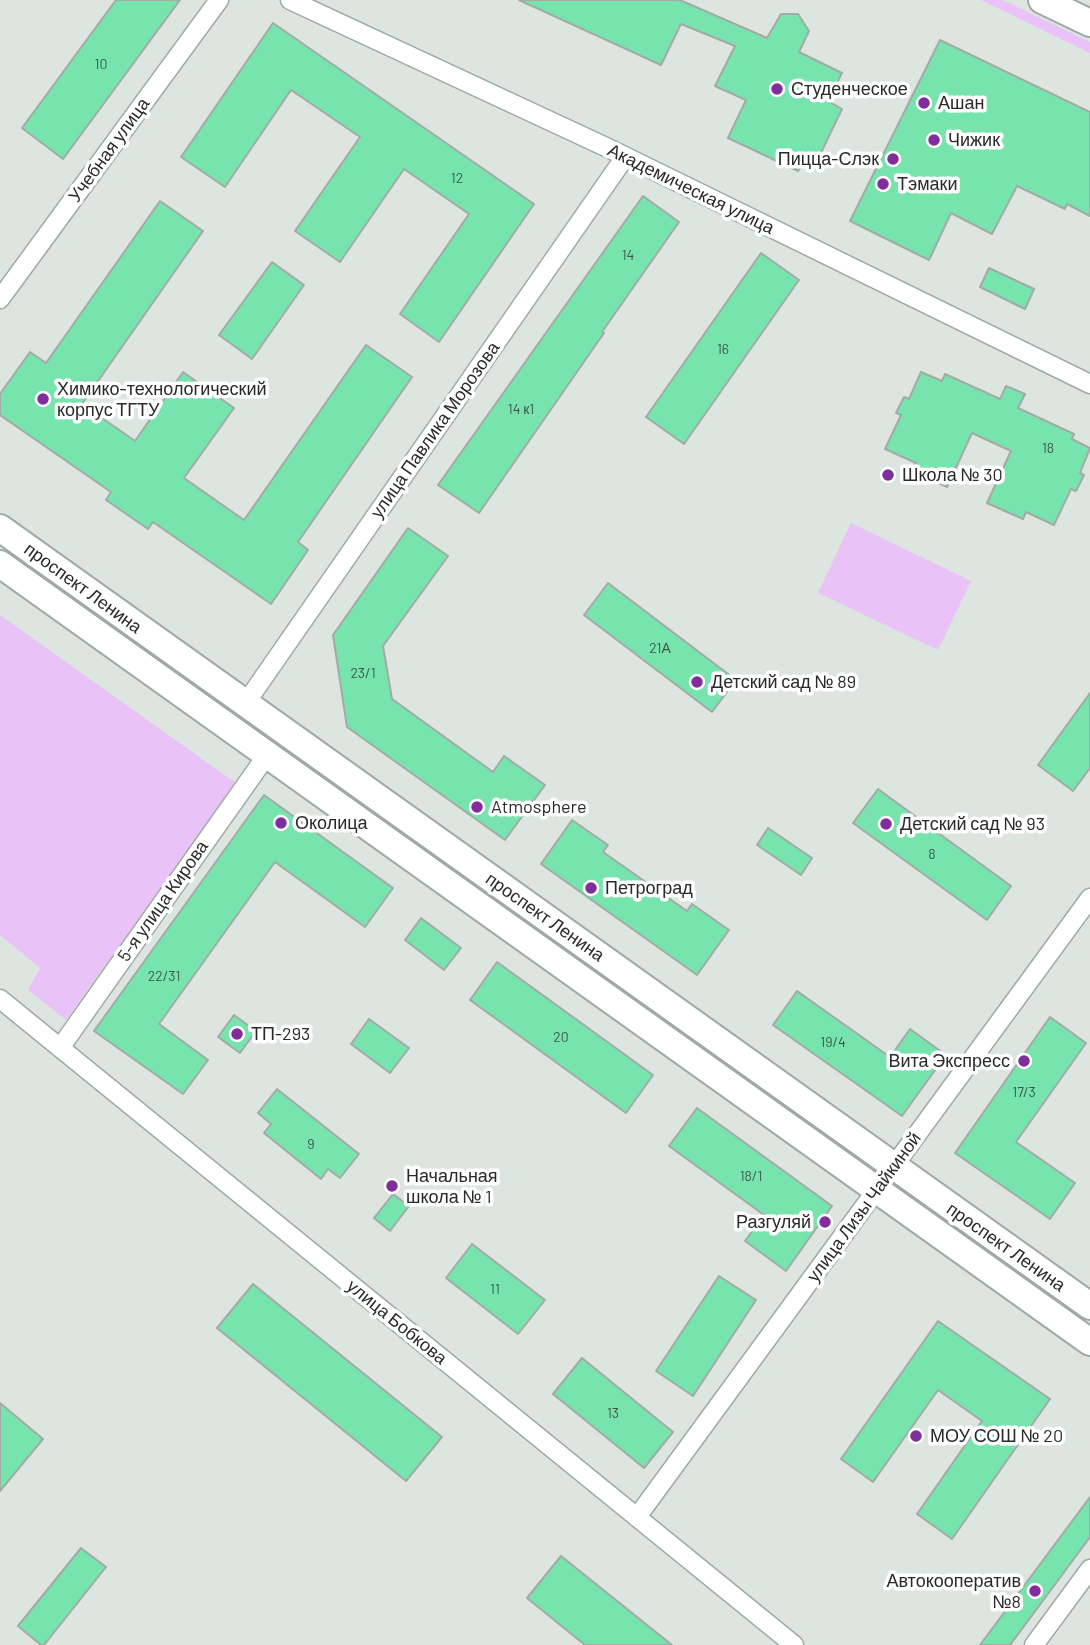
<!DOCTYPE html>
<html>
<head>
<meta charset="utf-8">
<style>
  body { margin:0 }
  canvas { display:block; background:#dde5e0 }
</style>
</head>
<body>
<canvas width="1090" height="1645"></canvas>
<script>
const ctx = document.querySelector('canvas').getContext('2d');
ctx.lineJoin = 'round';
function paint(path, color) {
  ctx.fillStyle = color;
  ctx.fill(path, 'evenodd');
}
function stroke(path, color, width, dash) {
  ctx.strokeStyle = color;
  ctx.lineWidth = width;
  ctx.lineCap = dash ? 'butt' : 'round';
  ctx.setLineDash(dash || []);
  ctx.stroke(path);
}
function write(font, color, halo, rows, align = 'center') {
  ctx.font = font + ' Barlow,sans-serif';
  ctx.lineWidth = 7;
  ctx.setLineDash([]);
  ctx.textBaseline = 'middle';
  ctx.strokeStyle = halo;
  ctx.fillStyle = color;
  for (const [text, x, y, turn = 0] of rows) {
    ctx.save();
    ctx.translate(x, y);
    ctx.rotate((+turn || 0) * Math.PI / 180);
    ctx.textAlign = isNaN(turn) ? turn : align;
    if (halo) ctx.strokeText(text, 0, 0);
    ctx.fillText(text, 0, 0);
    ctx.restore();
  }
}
const green = new Path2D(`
  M981,0H1003L1090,42V53Z
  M851,523L971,581L938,650L818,593Z
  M0,615L236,783L66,1020L28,990L40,968L0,935Z`);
const building = new Path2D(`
  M116,0H180L63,159L22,128Z
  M519,0H680L767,38L781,14H798L809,31L799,52L842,73L828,101L842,109L817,161L807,156L798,171L728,138L746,100L715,86L735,46L681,24L661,65Z
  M273,23L534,204L439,342L400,314L469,214L404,169L340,262L295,231L360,137L291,90L225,187L181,157Z
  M940,40L1090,112V216L1067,204L1065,209L1017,186L992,234L951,213L929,260L850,221Z
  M643,196L679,222L602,332L604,333L479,513L438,485Z
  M160,201L203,231L82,404L135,441L183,372L234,408L184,478L244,520L366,345L412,377L298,542L308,550L271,604L153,522L148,529L106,500L111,492L0,415V394L30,352L46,363Z
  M761,253L799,280L684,444L646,417Z
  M272,262L304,285L252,359L219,335Z
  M989,268L1034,289L1025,309L980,287Z
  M921,372L942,381L945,374L1000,399L1006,386L1025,394L1018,408L1074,434L1072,439L1090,448L1080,473L1084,475L1076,491L1071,489L1054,525L1026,512L1023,519L987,503L1011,451L972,433L947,487L913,471L916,463L885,449L901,415L896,413L904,397L909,399Z
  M408,528L448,556L383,646L392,699L493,772L504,756L545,785L505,840L347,727L333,635Z
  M608,583L736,680L712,712L584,615Z
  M1090,693V768L1073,791L1038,765Z
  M878,789L1011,886L987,920L853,823Z
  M264,795L393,888L365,927L275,862L159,1024L208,1060L183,1094L94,1031Z
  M572,820L608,845L603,852L687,911L692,904L729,930L697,975L541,864Z
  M768,828L812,858L801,875L757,845Z
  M421,918L461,948L444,970L405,940Z
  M497,962L653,1075L626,1113L470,1000Z
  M797,991L890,1057L910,1029L946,1055L902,1116L773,1025Z
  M234,1015L256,1031L240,1053L218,1037Z
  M1050,1017L1086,1043L1016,1142L1075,1183L1050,1219L955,1153Z
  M369,1019L409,1048L390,1073L351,1044Z
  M277,1089L359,1154L340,1178L328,1169L321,1179L264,1133L271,1124L258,1113Z
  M697,1108L832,1206L786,1271L745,1241L764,1215L669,1146Z
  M393,1194L409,1206L390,1231L374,1218Z
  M472,1244L545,1300L518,1334L446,1278Z
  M719,1276L756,1300L693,1396L656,1371Z
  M253,1284L442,1437L406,1481L217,1328Z
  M938,1321L1050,1399L952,1539L917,1514L982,1421L938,1390L873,1482L841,1459Z
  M582,1358L673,1432L644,1468L553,1394Z
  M0,1403L43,1439L0,1491Z
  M1090,1497V1537L1010,1645H980Z
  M81,1548L106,1567L44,1645H41L18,1626Z
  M561,1556L672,1645H585L527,1598Z`);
const street = new Path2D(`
  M290,0L608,148L1090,384
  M0,299L219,0
  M245,704L625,157
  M0,999L794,1645
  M60,1048L267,755
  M637,1517L1090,898
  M1034,1645L1090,1569`);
const primary = new Path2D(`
  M1042,0L1090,23
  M0,528L1090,1306
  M0,564L1090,1342`);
const markers = [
  [777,89,7,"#812e9d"],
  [924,103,7,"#812e9d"],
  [934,140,7,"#812e9d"],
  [893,159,7,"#812e9d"],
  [883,184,7,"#812e9d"],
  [43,399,7,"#812e9d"],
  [888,475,7,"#812e9d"],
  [697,682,7,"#812e9d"],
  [477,807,7,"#812e9d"],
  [281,823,7,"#812e9d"],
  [886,824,7,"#812e9d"],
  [591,888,7,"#812e9d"],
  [237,1034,7,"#812e9d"],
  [1024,1061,7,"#812e9d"],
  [392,1186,7,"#812e9d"],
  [825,1222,7,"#812e9d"],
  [916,1436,7,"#812e9d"],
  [1035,1591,7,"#812e9d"]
];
const numberNames = [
  ["10",101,64],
  ["12",457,178],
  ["14",628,255],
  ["16",723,349],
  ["14 к1",521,409],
  ["18",1048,448],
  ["21А",660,648],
  ["23/1",363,673],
  ["8",932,854],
  ["22/31",164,976],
  ["20",561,1037],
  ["19/4",833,1042],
  ["17/3",1024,1092],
  ["9",311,1144],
  ["18/1",751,1176],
  ["11",495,1289],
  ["13",613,1413]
];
const poiNames = [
  ["Студенческое",791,89],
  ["Ашан",938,103],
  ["Чижик",948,140],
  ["Пицца-Слэк",879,159,"right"],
  ["Тэмаки",897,184],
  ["Химико-технологический",57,389],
  ["корпус ТГТУ",57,410],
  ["Школа № 30",902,475],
  ["Детский сад № 89",711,682],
  ["Atmosphere",491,807],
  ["Околица",295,823],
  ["Детский сад № 93",900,824],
  ["Петроград",605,888],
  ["ТП-293",251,1034],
  ["Вита Экспресс",1010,1061,"right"],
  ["Начальная",406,1176],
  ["школа № 1",406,1197],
  ["Разгуляй",811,1222,"right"],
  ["МОУ СОШ № 20",930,1436],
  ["Автокооператив",1021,1581,"right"],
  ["№8",1021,1602,"right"]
];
const streetNames = [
  ["Учебная улица",109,150,-54],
  ["Академическая улица",691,189,26],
  ["улица Павлика Морозова",435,430,-55],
  ["проспект Ленина",83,588,36],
  ["5-я улица Кирова",163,901,-55],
  ["проспект Ленина",545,917,35],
  ["улица Лизы Чайкиной",864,1207,-54],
  ["проспект Ленина",1006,1247,35],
  ["улица Бобкова",397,1322,39]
];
paint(green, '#e9c2f8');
paint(building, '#77e4ae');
stroke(building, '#a3aba6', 2);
stroke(street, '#a1a9a4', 21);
stroke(primary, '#a1a9a4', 30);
stroke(street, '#fff', 18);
stroke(primary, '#fff', 26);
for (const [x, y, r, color] of markers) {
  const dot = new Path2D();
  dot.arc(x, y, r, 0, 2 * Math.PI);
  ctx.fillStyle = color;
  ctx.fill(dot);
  stroke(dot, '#fff', 2.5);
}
write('14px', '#3b584a', null, numberNames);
write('18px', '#272a28', '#fff', poiNames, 'left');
write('18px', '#272a28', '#fff', streetNames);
</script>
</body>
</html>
